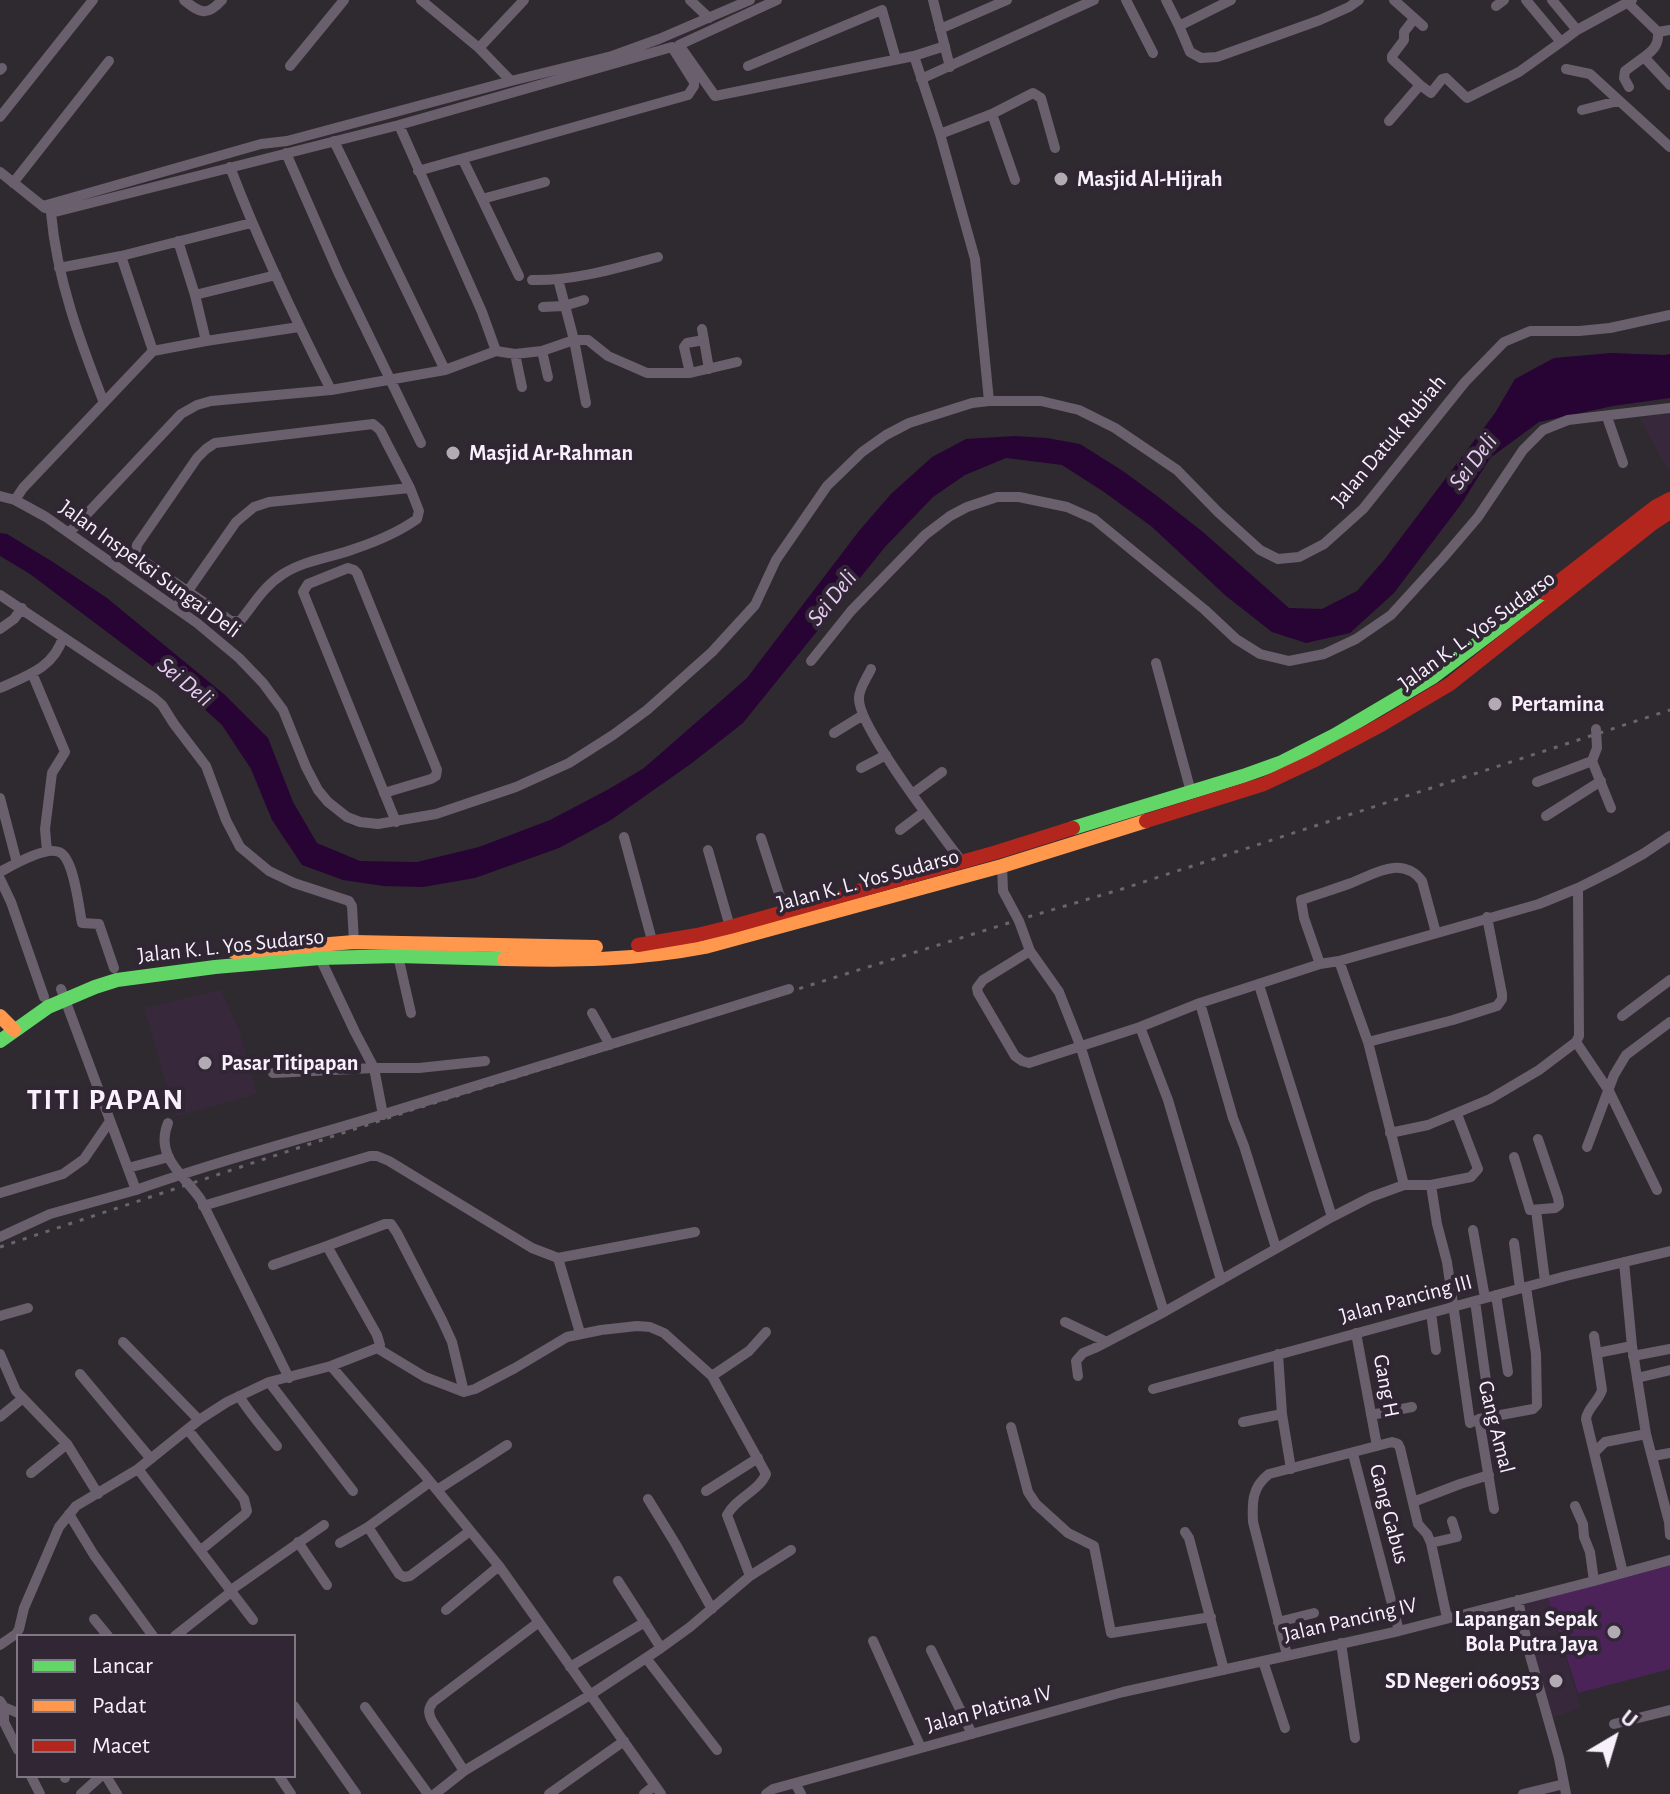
<!DOCTYPE html>
<html>
<head>
<meta charset="utf-8">
<style>
  body { margin:0 }
  #map { position:relative; width:1670px; height:1794px; overflow:hidden; background:#2f2a30; font-family:"Alegreya Sans",sans-serif }
  canvas { display:block }
  .legend { position:absolute; left:16px; top:1634px; width:280px; height:144px; box-sizing:border-box; background:#302634; border:2px solid #807784; margin:0; padding:10px 14px; list-style:none; font-size:24px; color:#f8f1fb }
  .legend li { display:flex; align-items:center; gap:16px; height:40px }
  .legend b { width:40px; border:2px solid #807784 }
  .north { position:absolute; left:1574px; top:1698px; width:80px; height:80px; -webkit-text-stroke:6px #302634; paint-order:stroke; rotate:38deg; font-size:22px; font-weight:700; line-height:32px; text-align:center; color:#f8f1fb }
  .north::after { content:''; display:block; margin:auto; width:28px; height:36px; background:#f8f1fb; clip-path:polygon(50% 0,100% 100%,50% 72%,0 100%) }
</style>
</head>
<body>
<div id="map">
<canvas width="1670" height="1794"></canvas>
<ul class="legend">
<li><b style="height:10px;background:#63d668"></b>Lancar</li>
<li><b style="height:10px;background:#ff974d"></b>Padat</li>
<li><b style="height:10px;background:#b3261e"></b>Macet</li>
</ul>
<div class="north">U</div>
</div>
<script>
const ctx = document.querySelector('canvas').getContext('2d');
ctx.lineJoin = 'round';
function paint(path, color) {
  ctx.fillStyle = color;
  ctx.fill(path, 'evenodd');
}
function stroke(path, color, width, dash) {
  ctx.strokeStyle = color;
  ctx.lineWidth = width;
  ctx.lineCap = dash ? 'butt' : 'round';
  ctx.setLineDash(dash || []);
  ctx.stroke(path);
}
function write(font, color, halo, rows, align = 'center') {
  ctx.font = font + ' "Alegreya Sans",sans-serif';
  ctx.lineWidth = 8;
  ctx.setLineDash([]);
  ctx.textBaseline = 'middle';
  ctx.strokeStyle = halo;
  ctx.fillStyle = color;
  for (const [text, x, y, turn = 0] of rows) {
    ctx.save();
    ctx.translate(x, y);
    ctx.rotate((+turn || 0) * Math.PI / 180);
    ctx.textAlign = isNaN(turn) ? turn : align;
    if (halo) ctx.strokeText(text, 0, 0);
    ctx.fillText(text, 0, 0);
    ctx.restore();
  }
}
const built = new Path2D(`
  M1670,412V474L1640,419Z
  M221,990L240,1032L257,1094L176,1116L144,1008Z
  M1547,1596L1581,1708L1550,1718L1522,1603Z`);
const green = new Path2D(`
  M1670,1560V1669L1578,1693L1547,1595Z`);
const water = new Path2D(`
  M1611,353L1664,355L1670,354V398L1613,406L1539,422L1490,458L1462,503L1394,593L1350,633L1306,643L1272,632L1226,596L1151,526L1104,492L1062,465L1006,458L965,475L933,497L885,547L743,723L692,763L611,820L559,848L475,878L423,887L383,886L343,880L302,865L272,820L251,769L222,725L180,687L30,574L0,556V533L7,534L53,562L107,598L225,695L268,738L293,802L317,843L360,861L417,862L479,847L550,820L609,789L644,768L747,678L859,531L891,494L932,457L966,439L1015,436L1047,438L1080,444L1123,471L1157,496L1203,532L1289,608L1322,609L1357,591L1384,560L1495,413L1515,379L1554,358Z`);
const street = new Path2D(`
  M184,0C200,13 207,17 222,0
  M421,0L479,48L511,81
  M690,0L709,18
  M777,0L679,45L715,96L914,56L940,134L975,259L989,401
  M933,0L950,67
  M1126,0L1153,53
  M1166,0L1179,26L1190,52L1201,58L1217,57L1320,20L1349,7L1359,0
  M1394,0L1423,26
  M1552,0L1577,30
  M1628,3L1658,32C1659,44 1654,50 1644,57
  M1496,6L1504,0
  M1179,26L1231,0
  M940,29L1007,0
  M1658,32L1670,30
  M1561,42L1577,30L1632,0
  M479,48L524,0
  M914,56L945,46
  M290,66L344,0
  M748,66L882,10L896,59
  M1566,69L1590,74L1670,147
  M0,70L2,68
  M921,79L1094,0
  M1420,85L1431,93L1442,79L1446,78L1467,98L1519,72L1561,42L1526,0
  M1629,87L1624,78L1625,71L1644,57L1670,85
  M1582,110L1618,101
  M992,114L1015,180
  M0,117L93,0
  M1389,121L1420,85L1392,59V56L1404,40V32L1414,19
  M399,125L482,312L496,351
  M940,134L992,114L1033,93L1041,98L1055,148
  M334,141L445,370
  M286,153L339,274L421,443
  M463,160L482,199L545,182
  M230,167C259,243 294,317 331,390
  M0,172L45,208
  M13,183L109,61
  M482,199L519,276
  M43,206L261,144L287,141L511,81L612,56L659,39L750,0
  M178,241L195,295
  M121,256L153,351
  M59,268L121,256L251,223
  M558,279L574,340L586,403
  M532,280C575,281 617,268 658,257
  M543,307L564,306L584,300
  M702,329L709,369
  M206,341L195,295L276,275
  M542,351L548,377
  M515,354L522,387
  M690,373L684,347L687,343L704,340
  M104,403C80,341 57,280 51,213L399,125L672,47L694,82V86L688,95L418,171
  M1607,417L1623,463
  M373,424L380,430L410,488L419,511L417,519C399,532 375,542 354,549C330,558 305,560 283,574C264,586 254,604 240,621H231L135,555L137,545L197,458L206,449L215,443Z
  M0,496L15,500L46,517L197,623L239,658L263,683L283,710L306,767L318,790L328,802L347,817L360,822L378,824L436,814L516,787L569,763L613,735L647,710L712,652L755,605L776,560L827,486L862,452L886,435L909,423L972,403L989,401H1041L1079,410L1115,428L1177,470L1218,512L1260,550L1278,559L1299,557L1324,544L1363,509L1465,382L1504,342L1530,331H1579L1610,328L1670,315
  M15,500L23,488L153,351L206,341L299,327
  M69,533L181,414L197,405L211,401L331,390L445,370L496,351L515,354L542,351L574,340H588L608,356L647,373H690L737,362
  M0,595L154,698L162,705L174,724L206,766L226,820L240,847L269,871L294,883L349,901L352,906L354,942
  M176,608L236,522L254,507L269,502L410,488
  M0,629L14,619L22,608
  M811,661L851,611L925,535L950,516L967,507L997,497H1019L1067,507L1094,519L1205,610L1236,639L1260,654L1289,661L1324,654L1356,639L1391,615L1443,558L1478,517L1523,450L1543,430L1568,420L1670,408
  M1156,663L1191,792
  M871,669C867,678 859,688 859,698C857,726 942,835 962,862
  M32,673L65,752L52,773L45,829L47,851
  M0,688C26,676 54,668 63,637
  M834,733L863,715
  M1592,761L1597,748L1596,729
  M861,768L886,755
  M1537,782L1592,761L1611,808
  M384,793L431,779L436,776L437,770L357,573L354,570L348,568L308,584L303,592L396,822
  M912,794L942,772
  M0,798L17,863
  M1546,816L1601,781
  M900,830L924,812
  M624,837L653,944
  M761,838L785,912
  M708,850L730,927
  M1002,865L1003,891L1019,921L1030,951L1059,992L1080,1045L1164,1312
  M0,872C13,865 45,846 59,852C74,857 79,909 82,923L99,924L114,968
  M0,879L11,902L44,997
  M1030,951L983,980L977,988L978,993L1015,1056L1022,1061L1029,1063L1140,1027L1200,1003L1320,964L1339,961L1539,904L1578,888L1614,870L1643,854L1670,836
  M398,956L411,1013
  M320,958L355,1032L374,1068L383,1115
  M1339,961L1368,1042L1404,1185
  M1320,964L1304,918L1301,900C1318,894 1335,889 1351,883C1374,874 1402,855 1422,881L1436,933
  M1259,985L1332,1217
  M1200,1003L1233,1118L1244,1146L1276,1248
  M592,1013L610,1045
  M1622,1016L1670,980
  M1140,1027L1168,1100L1221,1280
  M1368,1042L1453,1020L1497,1006L1502,999V994L1487,917
  M1576,1042L1609,1091L1657,1190
  M273,1073L374,1068H419L485,1061
  M168,1123C154,1157 185,1176 201,1200L289,1378
  M1390,1133L1428,1125L1490,1099L1539,1070L1576,1042L1579,1036L1578,888
  M1587,1147L1614,1075L1626,1055L1670,1022
  M1514,1157L1530,1210L1555,1208L1559,1205L1558,1198L1538,1139
  M128,1168L169,1157
  M1431,1185L1437,1224L1447,1262L1470,1423L1479,1419L1494,1509
  M136,1190C217,1161 299,1140 381,1115C517,1074 653,1031 789,989
  M0,1193L63,1174L84,1159L110,1121
  M203,1206L370,1156H377L389,1161L532,1248L558,1258L695,1232
  M1536,1210L1545,1281
  M1473,1230L1485,1298
  M0,1237L50,1214L136,1190L61,989
  M1514,1243L1520,1288
  M327,1246L377,1335L380,1345L377,1348
  M558,1258L580,1333
  M1624,1262L1632,1346L1646,1434L1669,1522L1670,1535
  M273,1265L327,1246L385,1224H391L397,1233L442,1320L452,1342L464,1392L425,1377L377,1348
  M1496,1295L1508,1372
  M1475,1301L1487,1388
  M1431,1313L1436,1350
  M0,1316L28,1308
  M1065,1322L1107,1342
  M1356,1333L1377,1446
  M1594,1336L1602,1390C1599,1401 1587,1408 1586,1419L1623,1573
  M123,1342L199,1420
  M1597,1353L1632,1346
  M0,1354L16,1391L67,1444L98,1494
  M1278,1354L1282,1414L1291,1469
  M1633,1356L1670,1349
  M331,1366L423,1473L499,1566L661,1794
  M80,1374L151,1459
  M1078,1376L1076,1361L1083,1353L1095,1348L1164,1312L1332,1217L1371,1197L1404,1185H1431L1471,1177L1478,1169L1457,1114
  M1637,1378L1670,1370
  M269,1382L353,1491
  M1153,1389L1566,1276L1670,1251
  M464,1392L475,1389L515,1368L567,1337L601,1330L637,1326L650,1327L664,1333L712,1376L749,1351L766,1332
  M239,1396C250,1414 264,1429 277,1446
  M1371,1415L1412,1407
  M0,1417L23,1398
  M1479,1419L1533,1409L1537,1405L1536,1354L1526,1287
  M1243,1422L1282,1414
  M1011,1427L1028,1492L1036,1504L1068,1533L1094,1546L1111,1633L1211,1617
  M188,1430L244,1499L247,1511L245,1514L201,1550
  M1594,1453L1605,1442L1646,1434
  M1353,1454L1399,1631
  M1653,1456L1670,1453
  M138,1469L253,1620
  M31,1473L67,1444
  M437,1490L507,1445
  M706,1491L758,1458
  M648,1499L675,1543L712,1609
  M1413,1502L1460,1484L1489,1475
  M1575,1506L1583,1524L1584,1537L1590,1552L1594,1581
  M69,1514L94,1555L153,1636
  M368,1527L399,1574L404,1577L410,1576L470,1531
  M1185,1532L1189,1538L1224,1670
  M298,1542L327,1585
  M340,1543L368,1527L430,1482
  M1431,1543L1457,1537L1452,1521
  M750,1576L791,1550
  M618,1581L661,1648
  M231,1590L324,1525
  M1518,1600L1529,1652L1559,1758L1566,1794
  M446,1610L499,1566
  M94,1619L108,1636
  M1278,1622L1314,1613
  M175,1636L231,1592
  M873,1641L921,1748
  M1341,1643L1355,1738
  M0,1645L16,1634L19,1629L24,1608L59,1527L76,1506L138,1469L199,1420L227,1402L269,1382L331,1366L377,1348
  M931,1650L972,1734
  M1287,1655L1253,1522C1252,1502 1252,1487 1269,1474L1392,1442L1398,1444L1400,1448L1418,1524L1427,1534L1431,1543L1447,1618
  M646,1658L717,1750
  M1263,1661L1285,1728
  M570,1667L645,1622
  M0,1701L4,1707L18,1713
  M294,1706L356,1794
  M4,1707V1722L18,1750
  M365,1707L428,1794
  M1614,1724L1670,1710
  M464,1771L432,1721C428,1713 428,1709 433,1702L539,1622
  M31,1776L40,1794
  M65,1776V1778
  M106,1776L117,1794
  M279,1776L291,1794
  M795,1783L801,1794
  M81,1794L101,1776
  M435,1794L464,1771L590,1695L661,1648L690,1627L750,1576L727,1515C736,1498 759,1491 766,1474L712,1376
  M549,1794L624,1741
  M644,1794L654,1786
  M766,1794L773,1789L795,1783L1123,1692L1399,1631L1594,1581L1670,1560
  M1523,1794L1564,1784`);
const fast = new Path2D(`
  M1073,828L1243,776L1282,762L1335,735L1433,677L1544,593
  M0,1041L48,1007L95,987L117,980L215,967L320,958L398,956L504,959`);
const slow = new Path2D(`
  M234,952L354,942L596,947
  M504,959C572,961 638,960 705,947L1002,866L1146,821
  M0,1016L14,1030`);
const jam = new Path2D(`
  M1544,593L1655,507L1670,499
  M1146,821L1264,784L1313,761L1381,725L1450,684L1652,524L1670,512
  M638,945L697,935L730,927L997,852L1073,828`);
const rail = new Path2D(`
  M0,1247L415,1109L1018,920L1122,889L1670,710`);
const markers = [
  [1061,179,8,"#b2abb4"],
  [453,453,8,"#b2abb4"],
  [1495,704,8,"#b2abb4"],
  [205,1063,8,"#b2abb4"],
  [1614,1632,8,"#b2abb4"],
  [1556,1681,8,"#b2abb4"]
];
const poiNames = [
  ["Masjid Al-Hijrah",1077,179],
  ["Masjid Ar-Rahman",469,453],
  ["Pertamina",1511,704],
  ["Pasar Titipapan",221,1063],
  ["Lapangan Sepak",1598,1619,"right"],
  ["Bola Putra Jaya",1598,1644,"right"],
  ["SD Negeri 060953",1540,1681,"right"]
];
const streetNames = [
  ["Jalan Datuk Rubiah",1389,441,-50],
  ["Jalan Inspeksi Sungai Deli",150,569,36],
  ["Jalan K. L. Yos Sudarso",1477,631,-36],
  ["Jalan K. L. Yos Sudarso",868,880,-15],
  ["Jalan K. L. Yos Sudarso",231,946,-6],
  ["Jalan Pancing III",1406,1299,-15],
  ["Gang H",1386,1386,79],
  ["Gang Amal",1496,1427,76],
  ["Gang Gabus",1389,1514,75],
  ["Jalan Pancing IV",1350,1620,-13],
  ["Jalan Platina IV",989,1709,-15]
];
const waterNames = [
  ["Sei Deli",1473,462,-53],
  ["Sei Deli",832,598,-51],
  ["Sei Deli",185,682,39]
];
const districtNames = [
  ["TITI PAPAN",106,1100]
];
paint(built, '#37293b');
paint(green, '#4b2359');
paint(water, '#280434');
stroke(street, '#6a5f6c', 10);
stroke(fast, '#63d668', 14);
stroke(slow, '#ff974d', 14);
stroke(jam, '#b3261e', 14);
stroke(rail, '#6a646c', 3, [4, 8]);
for (const [x, y, r, color] of markers) {
  const dot = new Path2D();
  dot.arc(x, y, r, 0, 2 * Math.PI);
  ctx.fillStyle = color;
  ctx.fill(dot);
  stroke(dot, '#302634', 3);
}
write('bold 22px', '#f8f1fb', '#302634', poiNames, 'left');
write('22px', '#f8f1fb', '#302634', streetNames);
write('italic 24px', '#e9cdf5', '#302634', waterNames);
ctx.letterSpacing = '2px';
write('bold 30px', '#f8f1fb', '#302634', districtNames);
ctx.letterSpacing = '0px';
</script>
</body>
</html>
